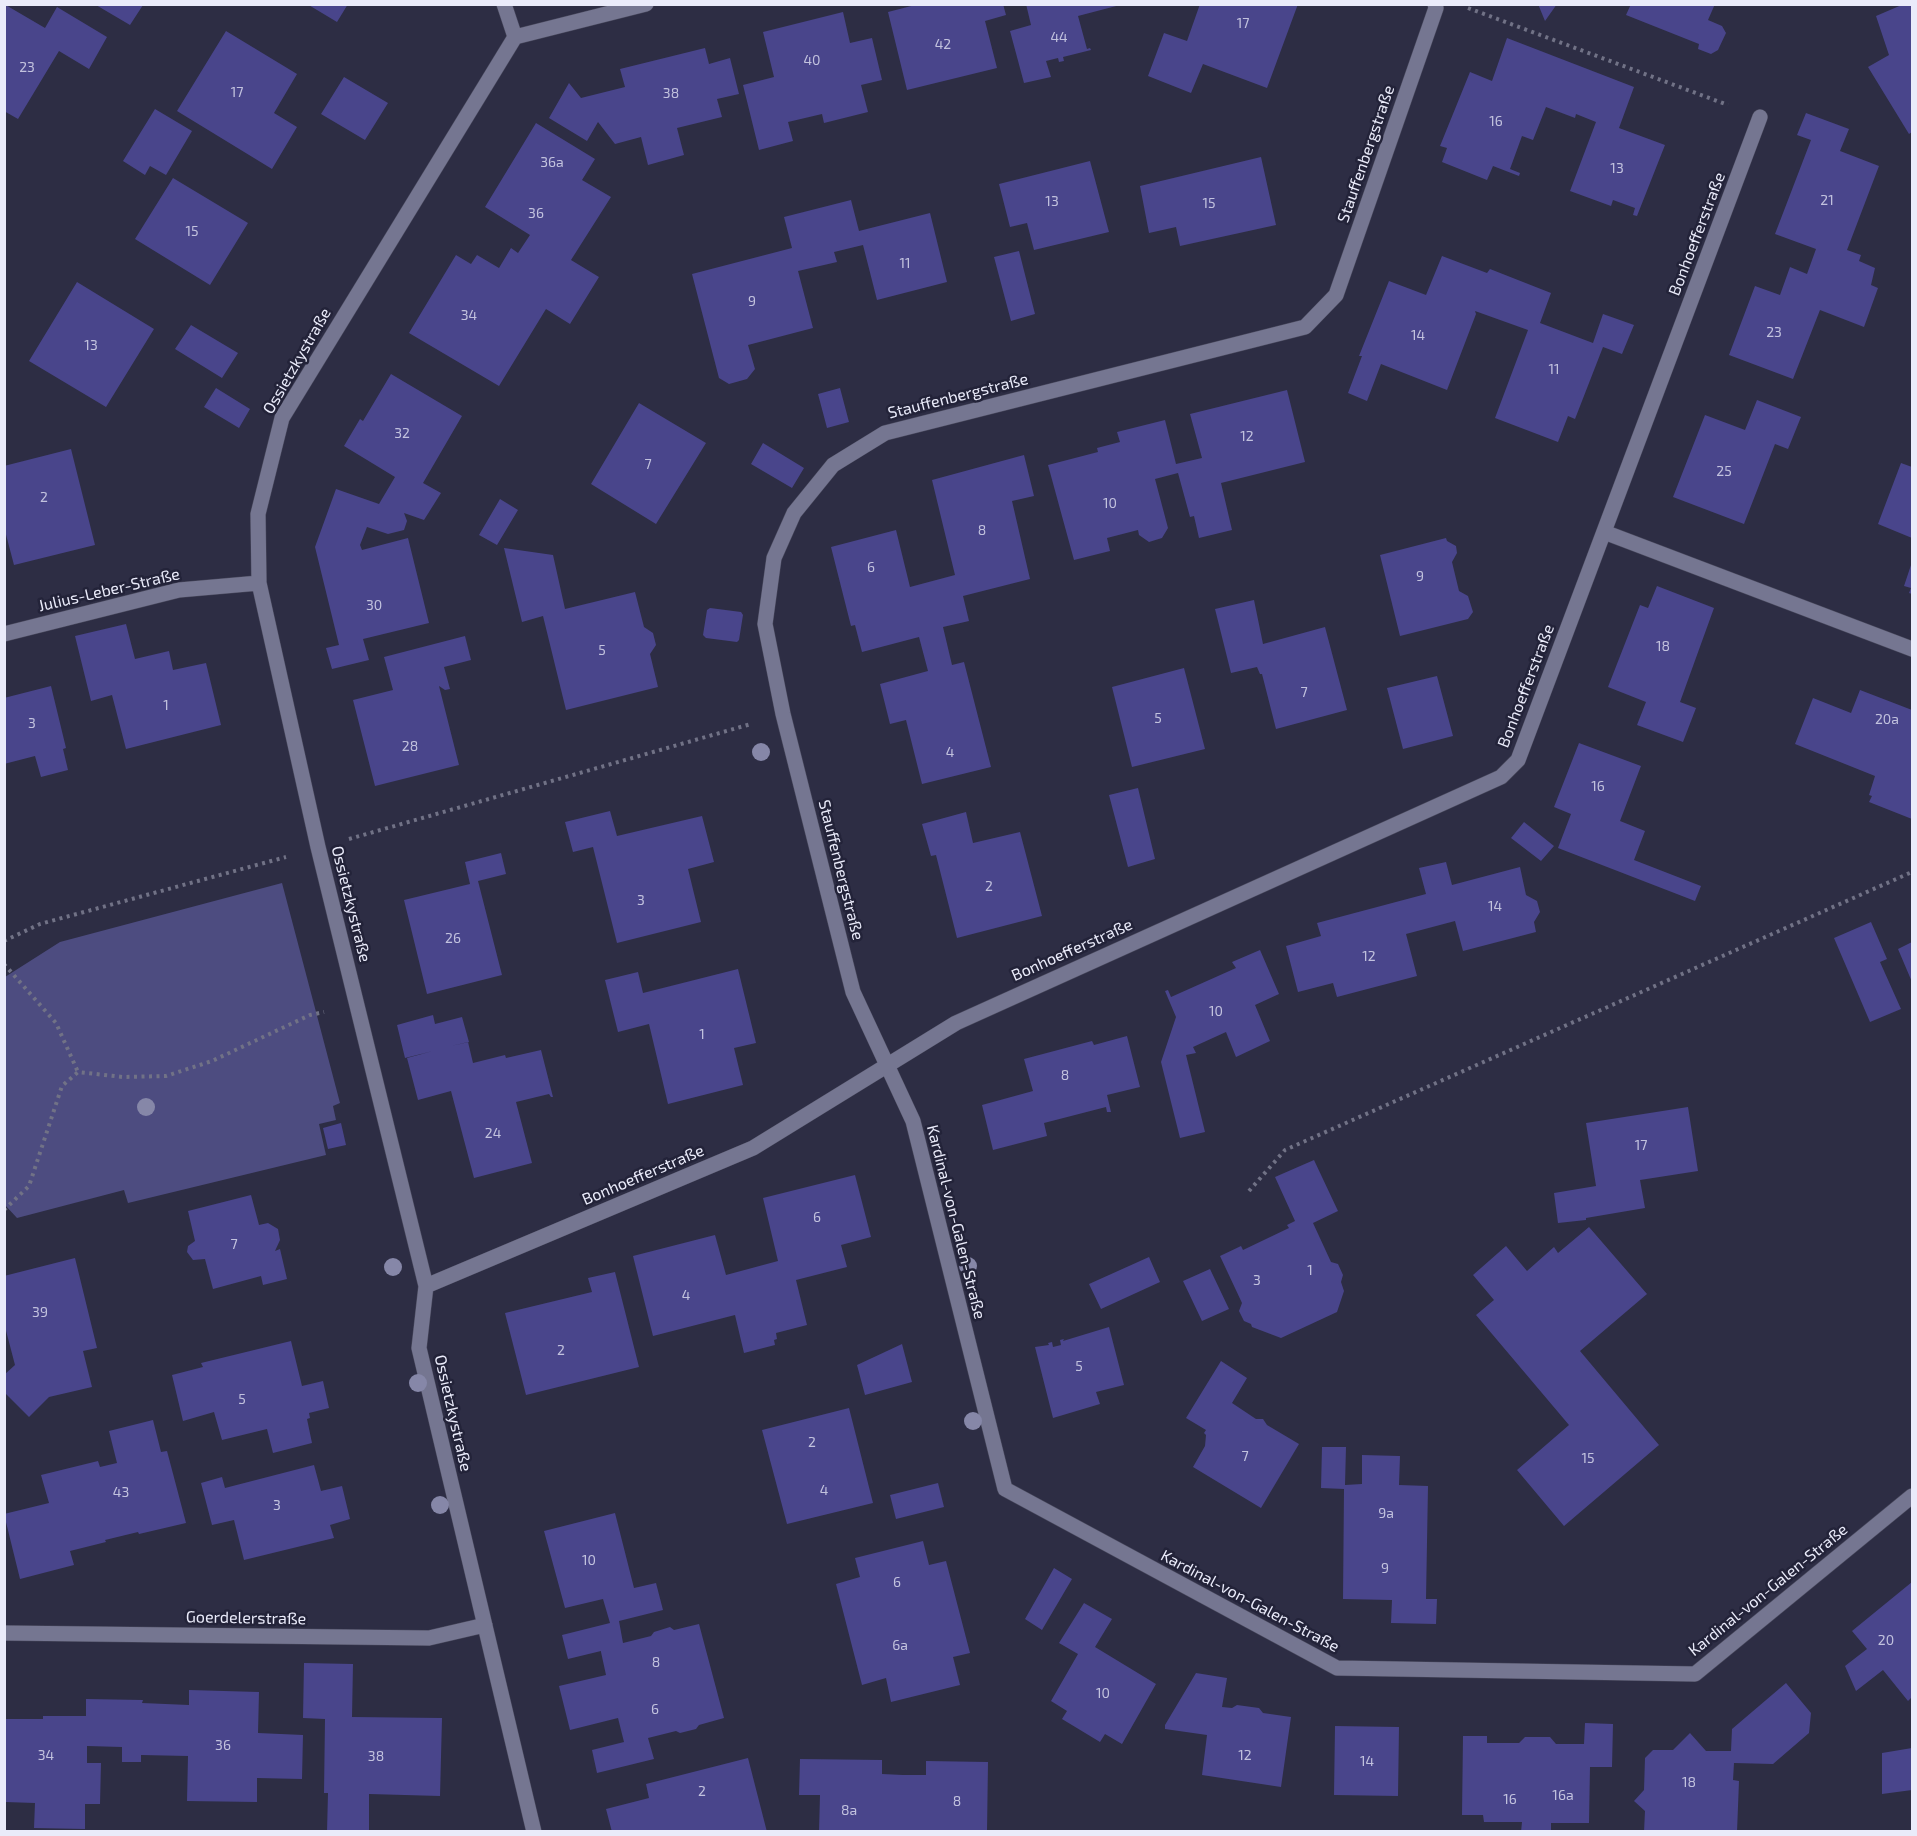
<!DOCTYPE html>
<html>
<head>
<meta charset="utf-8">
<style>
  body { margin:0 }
  #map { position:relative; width:1917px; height:1836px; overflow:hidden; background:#2d2d44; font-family:"Exo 2",sans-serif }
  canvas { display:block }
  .frame { position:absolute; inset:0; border:6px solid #eaebfa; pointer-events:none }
</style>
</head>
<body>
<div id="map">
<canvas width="1917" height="1836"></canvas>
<div class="frame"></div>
</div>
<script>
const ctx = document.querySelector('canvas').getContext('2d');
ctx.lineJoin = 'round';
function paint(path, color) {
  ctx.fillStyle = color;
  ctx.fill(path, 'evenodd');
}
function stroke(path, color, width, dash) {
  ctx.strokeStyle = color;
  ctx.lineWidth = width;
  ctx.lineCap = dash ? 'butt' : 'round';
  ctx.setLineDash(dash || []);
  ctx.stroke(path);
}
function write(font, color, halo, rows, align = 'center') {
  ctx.font = font + ' "Exo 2",sans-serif';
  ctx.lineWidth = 5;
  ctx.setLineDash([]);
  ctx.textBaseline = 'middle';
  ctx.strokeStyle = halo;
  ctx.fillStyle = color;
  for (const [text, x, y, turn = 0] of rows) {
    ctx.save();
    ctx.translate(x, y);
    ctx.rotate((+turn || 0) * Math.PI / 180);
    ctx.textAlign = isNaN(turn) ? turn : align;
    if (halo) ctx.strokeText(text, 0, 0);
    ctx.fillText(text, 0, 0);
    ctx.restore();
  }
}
const green = new Path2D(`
  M282,883L340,1103L333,1106L336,1120L319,1124L326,1155L128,1203L124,1190L17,1218L5,1205V977L60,942Z`);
const building = new Path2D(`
  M4,4L45,28L57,7L107,37L89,69L59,51L18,119L4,111Z
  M307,4H348L337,22Z
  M919,4H1003L1006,15L985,21L997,68L907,90L888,12Z
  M1026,4H1120V5L1078,16L1087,49L1090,48L1091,50L1063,57L1064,61L1059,62L1058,58L1046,61L1051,77L1024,83L1010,31L1031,25Z
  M1200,4H1298L1267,88L1203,64L1191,93L1148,76L1164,33L1187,41Z
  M1538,4H1557L1545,21Z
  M1631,4H1715L1708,20L1722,26L1726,33L1718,50L1711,54L1698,49L1699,44L1626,15Z
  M1904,4H1912V132L1909,134L1868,67L1889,55L1876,16Z
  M96,5H143L130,25Z
  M843,12L850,43L872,38L882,80L861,85L868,112L824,123L822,114L788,122L793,141L759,150L743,85L774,77L763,32Z
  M226,31L297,74L274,113L297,127L272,169L177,111Z
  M1507,38L1634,87L1619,128L1665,145L1637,216L1633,215L1635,208L1613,200L1611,206L1570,191L1596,122L1576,114L1575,118L1546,107L1533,140L1522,136L1510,169L1520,173L1519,176L1493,166L1487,180L1442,162L1447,148L1440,146L1470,72L1492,81Z
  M705,48L709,64L730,58L739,94L717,99L722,117L677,128L684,155L648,165L641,137L615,144L598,122L587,141L549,118L569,83L581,98L625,87L620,69Z
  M344,77L388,103L365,140L321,114Z
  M155,109L192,131L166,175L150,166L145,175L123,161Z
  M1806,113L1849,129L1840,151L1879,166L1847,250L1861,255L1859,261L1875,268L1871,285L1878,288L1864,327L1820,310L1793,379L1729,355L1755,286L1780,295L1790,267L1807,274L1816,249L1775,234L1811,140L1797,135Z
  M536,123L595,159L582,180L611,197L571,260L599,277L570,324L546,309L499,386L409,333L456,255L471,264L477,255L499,268L511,248L518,253L530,235L485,207Z
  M1261,157L1276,225L1180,246L1176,227L1149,233L1140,186Z
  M1090,161L1109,232L1034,250L1027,223L1010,227L999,184Z
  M173,178L248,223L210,285L135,239Z
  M851,200L859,231L930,213L947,282L877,300L863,245L834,252L837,262L798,271L813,328L748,345L755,369L747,379L729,384L719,378L692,274L792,248L784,217Z
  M1019,251L1035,314L1011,321L994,257Z
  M1442,256L1487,273L1490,269L1551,293L1540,323L1593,343L1603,314L1634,325L1622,354L1603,347L1575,419L1568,416L1558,442L1495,418L1528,330L1475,311L1476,314L1447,390L1381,364L1367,401L1348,393L1362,356H1359L1389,281L1426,295Z
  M77,282L154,329L106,407L29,361Z
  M191,325L238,353L222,378L175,349Z
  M391,374L462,416L423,483L441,493L424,520L404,513L407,521L404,530L388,534L367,527L360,545L362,550L408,538L429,623L363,639L369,660L332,669L326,648L339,645L315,547L336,489L379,504L395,477L344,446L360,419L363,421Z
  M216,388L250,409L239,428L204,407Z
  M840,388L849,422L827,428L818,394Z
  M1287,390L1305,462L1221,483L1232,530L1199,538L1194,516L1190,517L1178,473L1155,479L1168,528L1162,538L1149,542L1139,535L1138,530L1107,538L1110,551L1074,560L1048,465L1098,452L1097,448L1120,442L1117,432L1165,420L1176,464L1202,458L1190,414Z
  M1757,400L1801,417L1788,449L1775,444L1744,524L1673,497L1705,415L1745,430Z
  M639,403L706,443L656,524L591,484Z
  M763,443L804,468L792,488L751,464Z
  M71,449L95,545L14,565L4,527V466Z
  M1024,455L1034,496L1012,501L1030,579L963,596L969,621L943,627L952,665L964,662L991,767L922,784L906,720L890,724L880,684L928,671L919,637L862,652L855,625L851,626L831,547L896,530L910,587L955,575L932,480Z
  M1901,463L1912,467V538L1878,524Z
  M500,499L518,510L497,545L479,535Z
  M1446,538L1447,541L1456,546L1457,553L1452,562L1459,591L1468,596L1473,612L1468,619L1400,636L1380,555Z
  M504,548L553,555L565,609L635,592L644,627L653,633L656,645L650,654L658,687L566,710L543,616L522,622Z
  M1912,562V594L1909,593L1911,588L1904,586Z
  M1657,586L1714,608L1680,702L1696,708L1683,742L1637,725L1646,702L1608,687L1640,605L1648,608Z
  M1254,600L1263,644L1325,627L1347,710L1276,729L1262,674H1260L1257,667L1231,673L1215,609Z
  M710,608L741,612L743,615L739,640L737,642L706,638L703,635L707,610Z
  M126,624L135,659L169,651L173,670L206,663L221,725L126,749L112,695L91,701L75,636Z
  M465,636L471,660L444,667L450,689L445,690L439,686L459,765L375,786L353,700L393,690L384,657Z
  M1184,668L1205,749L1132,767L1112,687Z
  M1437,676L1453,736L1403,749L1387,688Z
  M51,686L66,748L63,749L68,770L41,777L35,756L4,764V698Z
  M1860,690L1912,710V819L1869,802L1872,796L1869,795L1875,776L1795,744L1813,698L1851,713Z
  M1579,743L1641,766L1620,821L1645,831L1634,860L1701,886L1695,901L1558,848L1571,814L1554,807Z
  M1138,788L1155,859L1128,867L1109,795Z
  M610,811L617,836L702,816L714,862L688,869L701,922L617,943L593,847L573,852L565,822Z
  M966,812L973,843L1020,832L1042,916L957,938L936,855L931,856L922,824Z
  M1524,822L1554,846L1541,861L1511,838Z
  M501,853L506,874L478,881L502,975L427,994L404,900L470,884L465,862Z
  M1446,862L1452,885L1520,867L1526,895L1537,901L1540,912L1534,922L1536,932L1463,951L1455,921L1406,934L1417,976L1337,997L1333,983L1298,992L1286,946L1321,936L1317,923L1426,894L1419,868Z
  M1871,922L1887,959L1880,962L1901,1009L1870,1022L1834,938Z
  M1912,942V982L1898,949Z
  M1260,950L1279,994L1255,1005L1270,1041L1236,1057L1226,1032L1193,1047L1196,1053L1186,1055L1205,1132L1180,1138L1161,1062L1176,1017L1165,991L1168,990L1171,997L1236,968L1232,962Z
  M738,969L756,1043L734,1048L743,1085L668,1104L649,1024L618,1032L605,980L638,972L643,993Z
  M433,1015L435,1024L462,1017L469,1042L451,1046L468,1042L473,1063L505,1055L506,1058L541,1050L553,1097H551L549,1094L516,1102L532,1163L474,1178L451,1091L418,1100L407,1058L433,1051L405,1058L397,1025Z
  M1127,1036L1140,1087L1107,1095L1111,1112H1107L1106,1107L1044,1123L1047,1136L993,1150L982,1105L1033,1091L1024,1059L1092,1041L1094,1045Z
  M1688,1107L1698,1171L1640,1180L1645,1208L1586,1218V1220L1558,1223L1554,1193L1596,1186L1586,1123Z
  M341,1123L346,1145L328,1149L323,1128Z
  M1314,1160L1338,1211L1313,1223L1331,1262L1338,1264L1343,1275L1341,1282L1344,1291L1337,1312L1281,1338L1252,1327L1251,1324L1244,1321L1239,1311L1242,1303L1220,1256L1241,1246L1243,1250L1289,1228L1287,1225L1295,1221L1275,1177Z
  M855,1175L871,1237L841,1245L847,1267L796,1280L807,1325L776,1333L777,1339L774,1340L775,1345L744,1353L735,1315L653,1336L633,1256L715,1235L726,1275L778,1261L763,1198Z
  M251,1195L259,1225L268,1223L278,1229L280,1240L275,1251L280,1249L287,1279L263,1285L261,1276L213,1289L205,1259L193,1260L187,1252L188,1246L195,1241L188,1211Z
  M1589,1227L1647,1294L1580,1351L1659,1445L1564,1526L1517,1470L1569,1425L1476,1315L1494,1300L1473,1275L1506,1246L1527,1271L1554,1247L1558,1253Z
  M1149,1257L1160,1282L1101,1309L1089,1284Z
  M75,1258L97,1348L83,1351L92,1387L49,1397L29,1417L4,1392V1375L15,1365L4,1323V1276Z
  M1210,1269L1229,1309L1202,1321L1183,1281Z
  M615,1272L639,1367L526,1395L505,1313L592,1292L588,1278Z
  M1109,1327L1124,1385L1096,1392L1100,1404L1053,1418L1035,1347L1049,1345L1048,1343L1052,1342L1053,1347L1061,1345L1060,1340L1064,1339L1063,1341Z
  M291,1341L302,1386L323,1381L329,1408L309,1413L310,1418L307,1419L312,1443L273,1453L267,1429L222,1440L214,1412L183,1421L172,1375L203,1367L201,1363Z
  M902,1344L912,1382L865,1395L857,1365Z
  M1221,1361L1247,1378L1232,1403L1256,1419H1263L1267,1425L1299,1444L1261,1508L1193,1467L1205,1446L1206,1435L1204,1433L1206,1430L1186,1418Z
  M849,1408L873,1503L787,1524L762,1430Z
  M153,1420L161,1452L167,1451L186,1523L139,1534L138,1532L105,1540L106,1542L70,1551L74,1565L20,1579L4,1514L49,1503L41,1475L98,1461L100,1467L117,1463L109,1431Z
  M1322,1447H1346L1345,1485L1362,1484V1455L1400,1456L1399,1485L1428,1486L1426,1599H1437L1436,1624L1391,1623L1392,1600L1343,1599L1344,1489L1321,1488Z
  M314,1465L321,1491L342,1486L350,1519L330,1525L334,1538L244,1560L234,1520L212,1525L201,1483L222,1477L225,1488Z
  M938,1483L944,1507L896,1519L890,1495Z
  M615,1513L634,1588L656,1583L663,1610L619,1621L623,1643L651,1636L654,1632L670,1627L674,1630L699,1624L724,1718L699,1725L696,1729L680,1733L676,1731L648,1738L654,1759L597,1773L592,1750L624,1742L618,1718L570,1730L559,1686L606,1675L601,1652V1651L568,1659L562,1635L610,1623L603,1599L565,1608L544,1531Z
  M923,1541L929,1565L946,1561L970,1653L953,1657L960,1685L891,1702L886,1678L862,1685L836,1584L860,1577L855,1558Z
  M1054,1568L1072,1579L1042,1630L1025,1619Z
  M1912,1582V1697L1908,1701L1883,1670L1856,1691L1845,1666L1867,1649L1852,1631Z
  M1084,1603L1112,1619L1095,1647L1156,1684L1122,1744L1105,1734L1100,1742L1062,1719L1067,1711L1051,1701L1078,1654L1059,1643Z
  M304,1663L353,1664L352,1717L442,1718L440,1796L369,1794V1832H327L328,1793H324L325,1719L303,1718Z
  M1196,1673L1227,1678L1222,1707L1232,1708L1237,1705L1259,1708L1263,1713L1291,1717L1281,1787L1202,1775L1207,1735L1165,1729V1725Z
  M1786,1683L1811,1713L1809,1733L1773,1764L1734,1763L1733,1780L1739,1781L1737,1832H1644L1645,1811L1634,1801L1644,1790L1645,1758L1653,1750H1673L1690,1733L1706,1751H1731L1732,1729Z
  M189,1690L259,1692L258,1733L303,1735L302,1779L257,1778V1802L187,1801L188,1756L141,1755V1762H122V1747L87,1746V1763H101L100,1804H85V1829L34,1828L35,1803L5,1802V1719H43V1716H86V1699L143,1700L142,1703L189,1705Z
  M1585,1723L1613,1724L1612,1767H1590L1589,1823H1551V1832H1521L1522,1822H1484L1483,1815H1462L1463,1736H1487V1743H1519L1525,1737H1550L1556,1744H1584Z
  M1335,1726L1399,1727L1398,1796L1334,1795Z
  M1912,1748V1790L1882,1794V1753Z
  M748,1758L767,1832H612L606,1809L649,1798L646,1784Z
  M800,1759L882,1760V1774L903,1775H926V1761L988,1762L987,1832H819L820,1795H799Z`);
const path = new Path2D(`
  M1468,8L1728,105
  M349,839L751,724
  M4,941L40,924L286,857
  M4,964L56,1023L78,1072
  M1249,1191L1285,1150L1912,872
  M4,1210L29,1186L62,1086L78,1072L123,1077L166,1076L212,1061L310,1015L324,1012`);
const minor = new Path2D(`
  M504,4L515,37
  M1435,4L1436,8L1336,295L1305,327L885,433L833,465L794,513L774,558L765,624L783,714L853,992L913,1121L1005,1489L1337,1668L1695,1674L1912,1496
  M1604,532L1912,649
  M4,634L179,590L259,583
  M426,1286L753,1148L956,1023L1501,777L1518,760L1760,117
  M4,1633L429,1638L485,1625
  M534,1832L419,1348L426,1286L318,847L259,583L258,514L282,418L515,37L646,4`);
const trees = [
  [761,752],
  [146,1107],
  [968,1266],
  [393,1267],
  [418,1383],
  [973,1421],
  [440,1505]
];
const numberNames = [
  ["17",1243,23],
  ["44",1059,37],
  ["42",943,44],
  ["40",812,60],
  ["23",27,67],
  ["17",237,92],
  ["38",671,93],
  ["16",1496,121],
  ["36a",552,162],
  ["13",1617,168],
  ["21",1827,200],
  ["13",1052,201],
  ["15",1209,203],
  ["36",536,213],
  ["15",192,231],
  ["11",905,263],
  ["9",752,301],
  ["34",469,315],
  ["23",1774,332],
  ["14",1418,335],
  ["13",91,345],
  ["11",1554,369],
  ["32",402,433],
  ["12",1247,436],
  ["7",648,464],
  ["25",1724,471],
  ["2",44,497],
  ["10",1110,503],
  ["8",982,530],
  ["6",871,567],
  ["9",1420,576],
  ["30",374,605],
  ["18",1663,646],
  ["5",602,650],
  ["7",1304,692],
  ["1",166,705],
  ["5",1158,718],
  ["20a",1887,719],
  ["3",32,723],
  ["28",410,746],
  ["4",950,752],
  ["16",1598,786],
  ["2",989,886],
  ["3",641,900],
  ["14",1495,906],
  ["26",453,938],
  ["12",1369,956],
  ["10",1216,1011],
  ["1",702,1034],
  ["8",1065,1075],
  ["24",493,1133],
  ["17",1641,1145],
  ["6",817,1217],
  ["7",234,1244],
  ["1",1310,1270],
  ["3",1257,1280],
  ["4",686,1295],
  ["39",40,1312],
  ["2",561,1350],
  ["5",1079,1366],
  ["5",242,1399],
  ["2",812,1442],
  ["7",1245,1456],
  ["15",1588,1458],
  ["4",824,1490],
  ["43",121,1492],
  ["3",277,1505],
  ["9a",1386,1513],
  ["10",589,1560],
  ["9",1385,1568],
  ["6",897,1582],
  ["20",1886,1640],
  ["6a",900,1645],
  ["8",656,1662],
  ["10",1103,1693],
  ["6",655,1709],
  ["36",223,1745],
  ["34",46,1755],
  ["12",1245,1755],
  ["38",376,1756],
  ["14",1367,1761],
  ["18",1689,1782],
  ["2",702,1791],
  ["16a",1563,1795],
  ["16",1510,1799],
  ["8",957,1801],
  ["8a",849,1810]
];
const streetNames = [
  ["Stauffenbergstraße",1366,154,-71],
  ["Bonhoefferstraße",1697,234,-69],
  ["Ossietzkystraße",297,361,-60],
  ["Stauffenbergstraße",958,396,-14],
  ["Julius-Leber-Straße",109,590,-13],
  ["Bonhoefferstraße",1526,686,-69],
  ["Stauffenbergstraße",841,870,76],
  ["Ossietzkystraße",351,904,76],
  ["Bonhoefferstraße",1072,950,-24],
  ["Bonhoefferstraße",643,1175,-23],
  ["Kardinal-von-Galen-Straße",956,1222,76],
  ["Ossietzkystraße",453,1413,77],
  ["Kardinal-von-Galen-Straße",1768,1590,-39],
  ["Kardinal-von-Galen-Straße",1250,1601,28],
  ["Goerdelerstraße",246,1618,1]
];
paint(green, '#4d4c80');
paint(building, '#49458b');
stroke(minor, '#48485c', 16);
stroke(path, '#717286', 4, [3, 4.5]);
stroke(minor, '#757691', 15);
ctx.fillStyle = '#8687a8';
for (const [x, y] of trees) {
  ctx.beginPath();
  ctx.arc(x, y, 9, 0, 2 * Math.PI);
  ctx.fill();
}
write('14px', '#c2c2de', null, numberNames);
write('16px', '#eaebfa', '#232339', streetNames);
</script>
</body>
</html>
